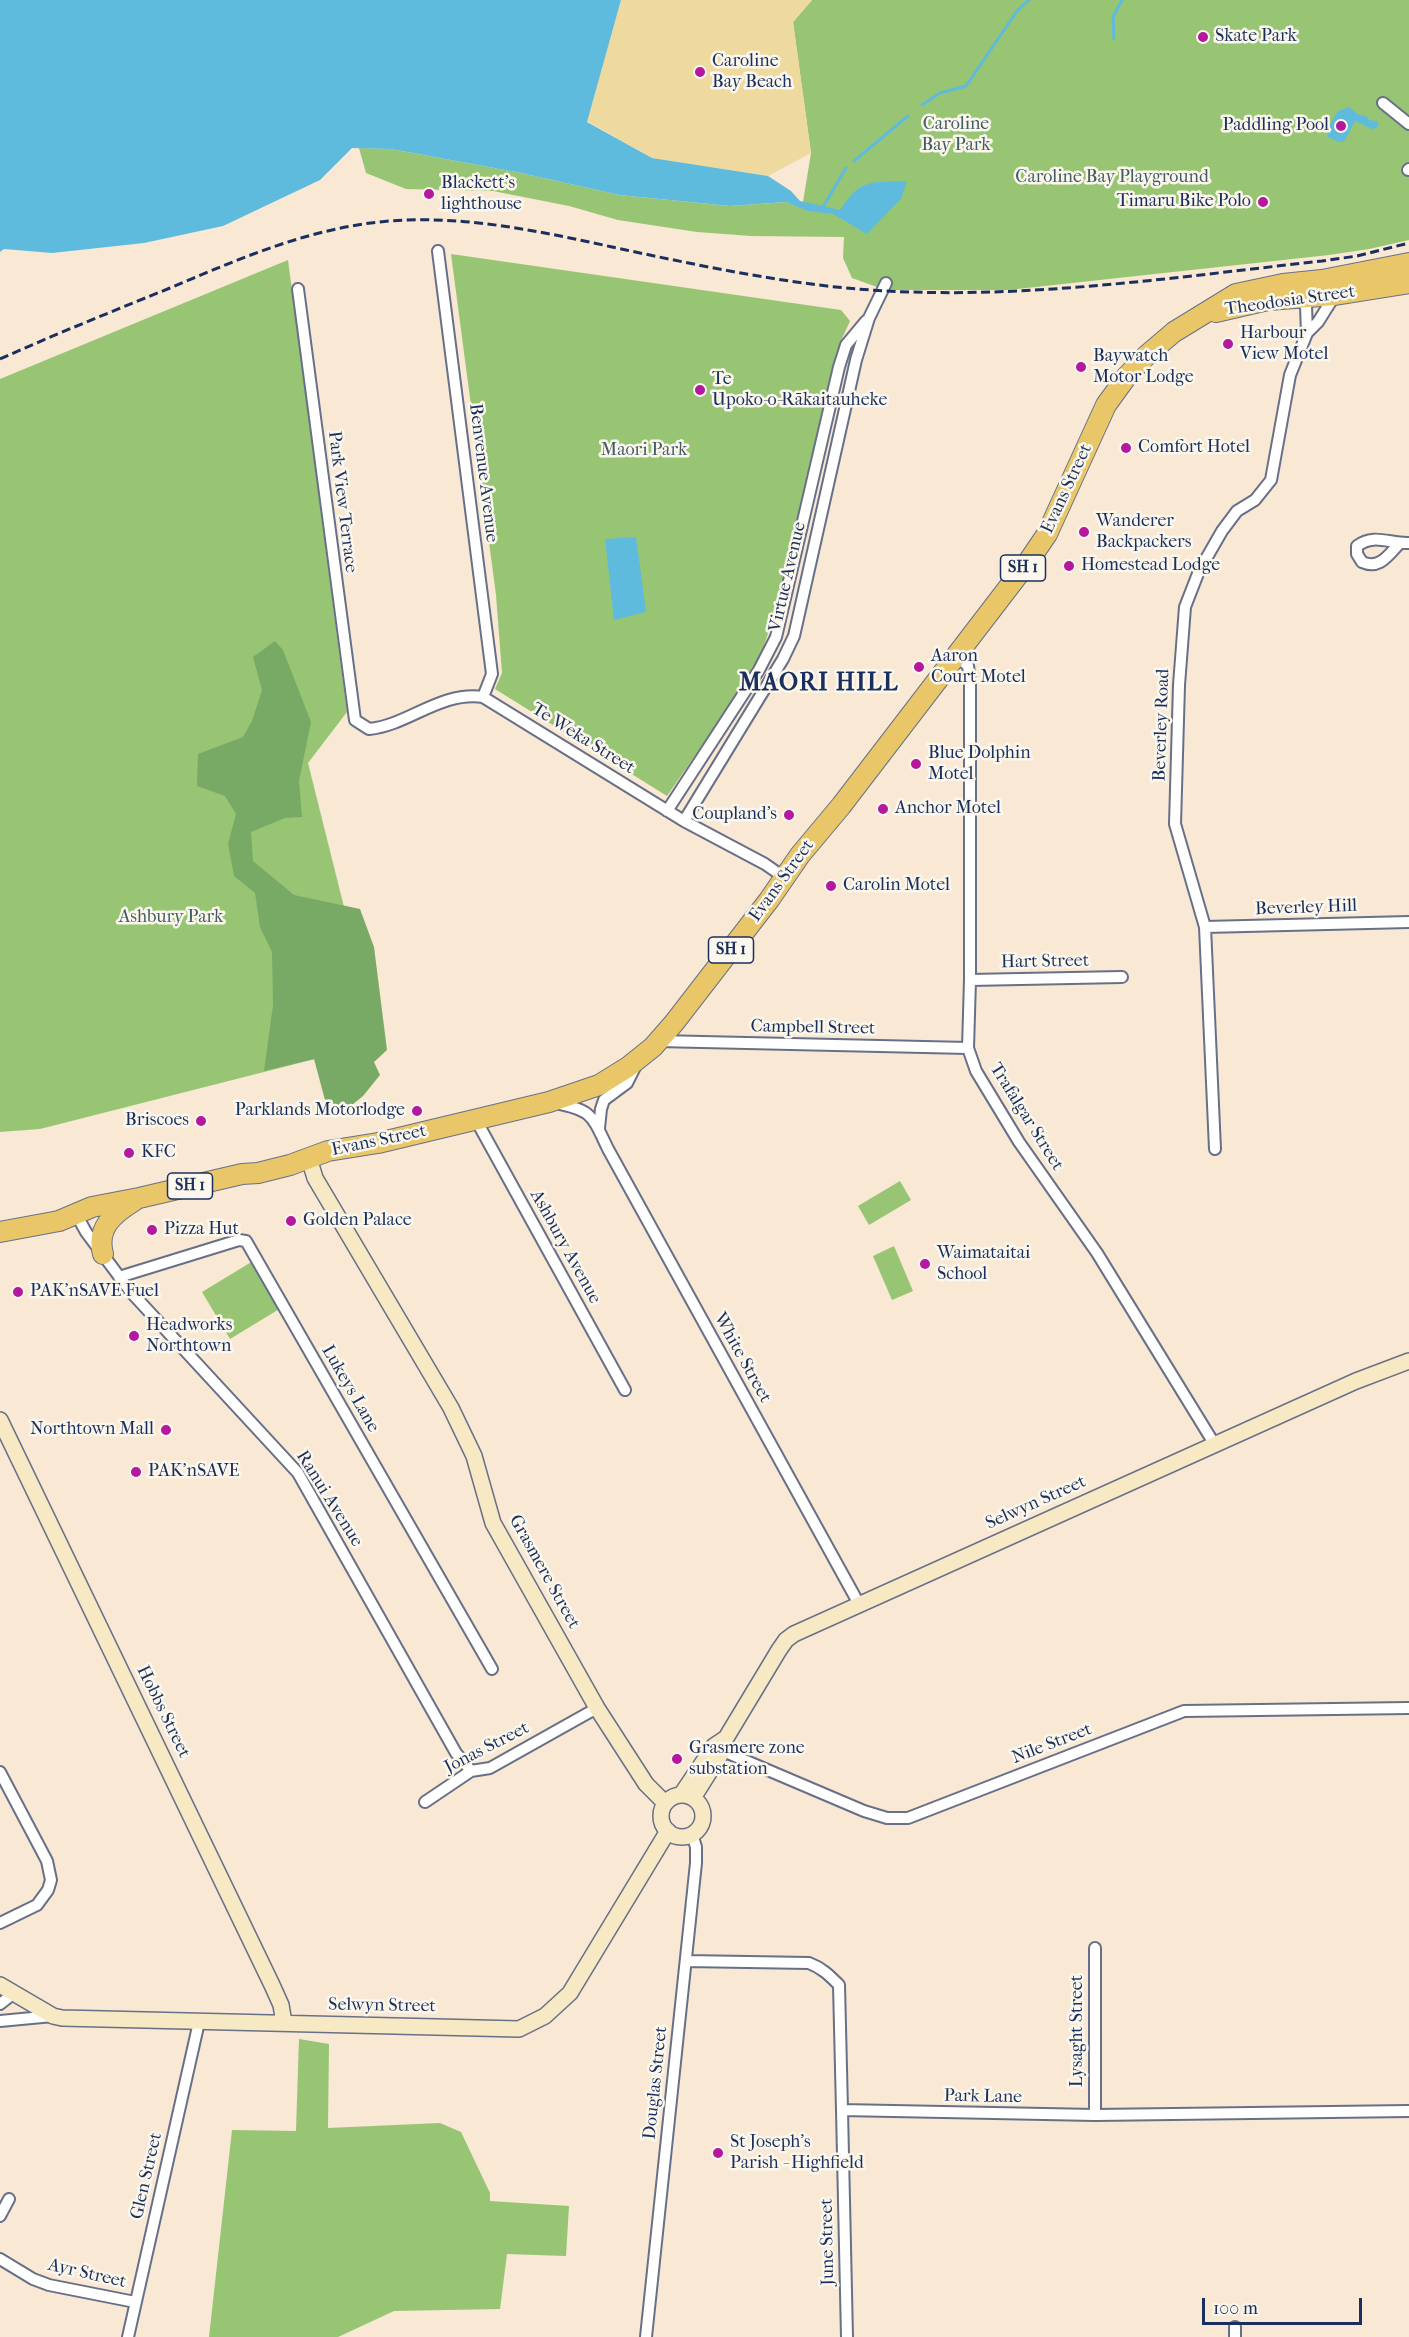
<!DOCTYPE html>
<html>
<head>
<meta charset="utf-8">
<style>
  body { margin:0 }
  #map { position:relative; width:1409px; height:2337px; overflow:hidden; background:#f8e8d4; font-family:"IM FELL French Canon",serif }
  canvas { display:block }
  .scale { position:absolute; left:1202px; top:2298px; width:160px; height:27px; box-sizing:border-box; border:3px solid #1b2f5e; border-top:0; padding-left:8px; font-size:18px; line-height:21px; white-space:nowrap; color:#1b2f5e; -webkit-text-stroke:4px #fbf7ec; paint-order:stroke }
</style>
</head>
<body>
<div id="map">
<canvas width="1409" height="2337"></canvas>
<div class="scale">100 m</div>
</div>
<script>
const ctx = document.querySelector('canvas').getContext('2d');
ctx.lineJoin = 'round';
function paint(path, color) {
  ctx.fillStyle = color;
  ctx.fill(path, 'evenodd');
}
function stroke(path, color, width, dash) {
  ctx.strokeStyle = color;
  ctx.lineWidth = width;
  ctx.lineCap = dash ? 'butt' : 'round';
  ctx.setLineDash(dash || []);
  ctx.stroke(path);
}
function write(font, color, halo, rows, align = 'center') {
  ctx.font = font + ' "IM FELL French Canon",serif';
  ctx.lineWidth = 5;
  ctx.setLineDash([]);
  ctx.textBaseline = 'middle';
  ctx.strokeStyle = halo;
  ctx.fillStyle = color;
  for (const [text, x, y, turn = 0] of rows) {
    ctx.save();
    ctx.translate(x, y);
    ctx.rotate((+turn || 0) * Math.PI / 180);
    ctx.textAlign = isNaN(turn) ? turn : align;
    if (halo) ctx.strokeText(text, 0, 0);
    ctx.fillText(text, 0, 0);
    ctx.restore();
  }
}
const green = new Path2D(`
  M812,0H1409V240L1369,249L1329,255L1008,290H894L877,287L852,278L843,258L844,237L751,236L697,232L618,220L569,206L493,191L406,189L366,173L359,148L391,149L521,173L619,195L730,206L786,202L802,208L811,153L793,22Z
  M451,254L841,310L850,321L839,345L777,607L762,651L747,680L667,796L495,689L502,673L496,595Z
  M288,260L347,712L308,763L377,1039L315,1059L40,1129L0,1132V379Z
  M900,1181L911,1200L869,1225L858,1206Z
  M894,1246L913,1291L892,1300L873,1256Z
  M253,1261L281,1308L230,1339L202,1292Z
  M299,2039L329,2044L328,2128L440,2123L461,2132L490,2193V2201L569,2206L566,2256L507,2254L500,2309L394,2311L338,2337H209L232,2130L296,2131Z`);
const forest = new Path2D(`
  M275,641L283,650L311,722L299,781L302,817L285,818L251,832L253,861L294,895L360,909L374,947L387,1050L374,1062L380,1075L363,1096L347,1109L325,1100L314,1059L264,1071L273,1005L272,952L260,927L255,893L234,876L228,844L236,814L225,796L197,786L198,754L243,737L252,721L262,690L253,657Z`);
const sand = new Path2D(`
  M621,0H812L793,22L811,153L768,176L652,158L587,121Z`);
const water = new Path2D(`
  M0,0H621L587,122L652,158L768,176L791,191L800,201L840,210C862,177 870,183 907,181L901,199L867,234L833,214L808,211L786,202L730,206L619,195L521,173L391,149L352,148L320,180L223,226L144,243L52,253L4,249L0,252Z
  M1349,107L1357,114L1366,116L1369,120L1377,121L1379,124L1376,128L1372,129L1355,121L1344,142H1339L1328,137L1327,129L1338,111Z
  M636,537L646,612L614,620L605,539Z`);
const stream = new Path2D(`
  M1114,39L1113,17L1122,0
  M922,105L940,93L966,86L1017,11L1029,0
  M854,161L908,116
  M823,207L846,168`);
const street = new Path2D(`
  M1383,103L1409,124
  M1408,170L1409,169
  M438,251L492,674L483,697
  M298,289L355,720L369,729C409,725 440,691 483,697L684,821L765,864L785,878
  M1298,299L1306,306L1307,333
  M1400,543C1388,555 1380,570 1362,562L1357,554V546C1374,533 1390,544 1409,543
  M957,656L968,666L970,680V980L968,1048L976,1071L1019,1142L1097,1253L1215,1445
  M667,811L759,670L776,637L839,367L846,345L866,321
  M684,821L783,659L794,636L856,360L869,318L886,283
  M1205,927L1409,922
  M970,980L1122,977
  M658,1041L968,1048
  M555,1103C593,1110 592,1116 608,1149L859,1604
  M476,1120L625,1390
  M599,1128L601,1109L604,1100L627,1083L636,1065
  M1215,1149L1205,927L1175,824L1179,685L1185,607L1199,571L1222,531L1237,511L1255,500L1271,480L1290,375L1307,333L1318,322L1335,295
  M76,1214L86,1232L130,1291L298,1473L456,1753L471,1771
  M119,1277L239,1240L246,1241L492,1669
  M724,1749L730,1754L864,1811L887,1818H908L1184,1711L1409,1708
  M0,1772L47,1861L51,1880L48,1890L37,1905L0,1923
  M425,1802L471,1771L490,1768L597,1708
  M1095,1948V2115
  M686,1961L809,1963C822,1968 829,1975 839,1985L842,2110L1095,2115L1409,2111
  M0,2004L14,1993
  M0,2021L53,2016
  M842,2110L847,2337
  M0,2216L9,2199
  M0,2259L33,2279L49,2285L135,2302
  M1235,2327V2337
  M128,2337L199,2022
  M646,2337L696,1863V1847L692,1834`);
const secondary = new Path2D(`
  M309,1158L315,1178L451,1408L474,1456L493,1523L597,1708L646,1784L665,1803
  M0,1420L272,1985L281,2005L284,2023
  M681,1795L714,1746L726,1738L779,1650L786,1640L794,1634L1356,1381L1409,1361
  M661 1816a21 21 0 1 1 42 0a21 21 0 1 1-42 0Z
  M693,1798L722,1752
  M0,1985L53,2016L62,2018L519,2029L545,2016L570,1993L668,1831`);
const highway = new Path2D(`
  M1216,312L1268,300L1335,295L1409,283
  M0,1232L59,1221L92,1207L139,1198L242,1174L258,1173L290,1165L328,1151L378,1143L549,1102L599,1085L628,1067L653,1047L674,1023L769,900L800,855L841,806L1028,562L1047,534L1106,405L1127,376L1147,355L1174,332L1236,294L1283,284L1322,280L1409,263
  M103,1254C96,1228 113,1214 134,1201`);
const rail = new Path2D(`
  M0,359C56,334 113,311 170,288C241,258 312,227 390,221C470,215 548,233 626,250C692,264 759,278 827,286C992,305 1158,279 1322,261L1357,256L1409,243`);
const markers = [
  [1203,37,6,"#b5179e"],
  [700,72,6,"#b5179e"],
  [1341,126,6,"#b5179e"],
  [429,194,6,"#b5179e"],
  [1263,202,6,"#b5179e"],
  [1228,344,6,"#b5179e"],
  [1081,367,6,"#b5179e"],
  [700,390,6,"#b5179e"],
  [1126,448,6,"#b5179e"],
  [1084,532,6,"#b5179e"],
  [1069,566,6,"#b5179e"],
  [919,667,6,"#b5179e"],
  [916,764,6,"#b5179e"],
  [883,809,6,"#b5179e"],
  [789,815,6,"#b5179e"],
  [831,886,6,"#b5179e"],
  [417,1111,6,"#b5179e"],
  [201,1121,6,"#b5179e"],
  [129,1153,6,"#b5179e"],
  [291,1221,6,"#b5179e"],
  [152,1230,6,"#b5179e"],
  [925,1264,6,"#b5179e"],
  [18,1292,6,"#b5179e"],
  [134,1336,6,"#b5179e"],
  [166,1430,6,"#b5179e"],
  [136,1472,6,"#b5179e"],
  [677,1759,6,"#b5179e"],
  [718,2153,6,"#b5179e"]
];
const shields = [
  [1023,568,45],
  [731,950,45],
  [190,1186,45]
];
const shieldNames = [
  ["SH 1",1023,568],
  ["SH 1",731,950],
  ["SH 1",190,1186]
];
const poiNames = [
  ["Skate Park",1215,37],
  ["Caroline",712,62],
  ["Bay Beach",712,83],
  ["Paddling Pool",1329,126,"right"],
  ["Blackett's",441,184],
  ["lighthouse",441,205],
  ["Timaru Bike Polo",1251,202,"right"],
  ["Harbour",1240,334],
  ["View Motel",1240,355],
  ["Baywatch",1093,357],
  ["Motor Lodge",1093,378],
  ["Te",712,380],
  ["Upoko-o-Rākaitauheke",712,401],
  ["Comfort Hotel",1138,448],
  ["Wanderer",1096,522],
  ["Backpackers",1096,543],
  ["Homestead Lodge",1081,566],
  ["Aaron",931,657],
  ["Court Motel",931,678],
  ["Blue Dolphin",928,754],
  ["Motel",928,775],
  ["Anchor Motel",895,809],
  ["Coupland's",777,815,"right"],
  ["Carolin Motel",843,886],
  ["Parklands Motorlodge",405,1111,"right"],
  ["Briscoes",189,1121,"right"],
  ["KFC",141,1153],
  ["Golden Palace",303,1221],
  ["Pizza Hut",164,1230],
  ["Waimataitai",937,1254],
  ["School",937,1275],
  ["PAK'nSAVE Fuel",30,1292],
  ["Headworks",146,1326],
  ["Northtown",146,1347],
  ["Northtown Mall",154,1430,"right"],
  ["PAK'nSAVE",148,1472],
  ["Grasmere zone",689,1749],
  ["substation",689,1770],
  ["St Joseph's",730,2143],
  ["Parish - Highfield",730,2164]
];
const parkNames = [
  ["Caroline",956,125],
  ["Bay Park",956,146],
  ["Caroline Bay Playground",1112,178],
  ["Maori Park",644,451],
  ["Ashbury Park",171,918]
];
const streetNames = [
  ["Theodosia Street",1290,301,-8],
  ["Benvenue Avenue",483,473,83],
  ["Evans Street",1067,489,-65],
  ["Park View Terrace",342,502,83],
  ["Virtue Avenue",788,577,-77],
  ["Beverley Road",1162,725,-88],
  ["Te Weka Street",583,739,32],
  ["Evans Street",782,881,-54],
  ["Beverley Hill",1306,908,-2],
  ["Hart Street",1045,962,-1],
  ["Campbell Street",813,1028,1],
  ["Trafalgar Street",1026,1117,58],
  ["Evans Street",379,1141,-12],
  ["Ashbury Avenue",565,1247,61],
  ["White Street",742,1358,61],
  ["Lukeys Lane",350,1389,60],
  ["Ranui Avenue",329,1499,58],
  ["Selwyn Street",1036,1503,-24],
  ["Grasmere Street",544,1572,61],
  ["Hobbs Street",163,1712,64],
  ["Nile Street",1052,1744,-21],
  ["Jonas Street",487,1748,-27],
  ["Selwyn Street",382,2006,1],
  ["Lysaght Street",1078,2031,-90],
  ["Douglas Street",656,2083,-84],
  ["Park Lane",983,2097,1],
  ["Glen Street",147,2176,-77],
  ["June Street",828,2242,-91],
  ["Ayr Street",87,2274,13]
];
const districtNames = [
  ["MAORI HILL",819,684]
];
paint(green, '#97c573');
paint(forest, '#79aa65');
paint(sand, '#eeda9e');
paint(water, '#5fbbdd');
stroke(stream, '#5fbbdd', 3);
stroke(street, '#687087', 14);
stroke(secondary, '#687087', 18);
stroke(highway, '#687087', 22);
stroke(street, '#fff', 10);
stroke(secondary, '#f6e9c3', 15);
stroke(highway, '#e9c769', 20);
stroke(rail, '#1b2f5e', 3, [9, 4.5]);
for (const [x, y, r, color] of markers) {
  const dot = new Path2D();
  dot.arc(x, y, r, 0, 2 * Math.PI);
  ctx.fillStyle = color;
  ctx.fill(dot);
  stroke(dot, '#fbf7ec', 2);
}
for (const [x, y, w] of shields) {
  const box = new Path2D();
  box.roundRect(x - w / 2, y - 13, w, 26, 4.5);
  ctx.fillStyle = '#fbf7ec';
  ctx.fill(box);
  stroke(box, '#1b2f5e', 1.5);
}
write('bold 16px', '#1b2f5e', null, shieldNames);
write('18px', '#1b2f5e', '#fbf7ec', poiNames, 'left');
write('18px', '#405c64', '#fbf7ec', parkNames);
write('18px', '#1b2f5e', '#fbf7ec', streetNames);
ctx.letterSpacing = '1.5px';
write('bold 24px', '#1b2f5e', '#fbf7ec', districtNames);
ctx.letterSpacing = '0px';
</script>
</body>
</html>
